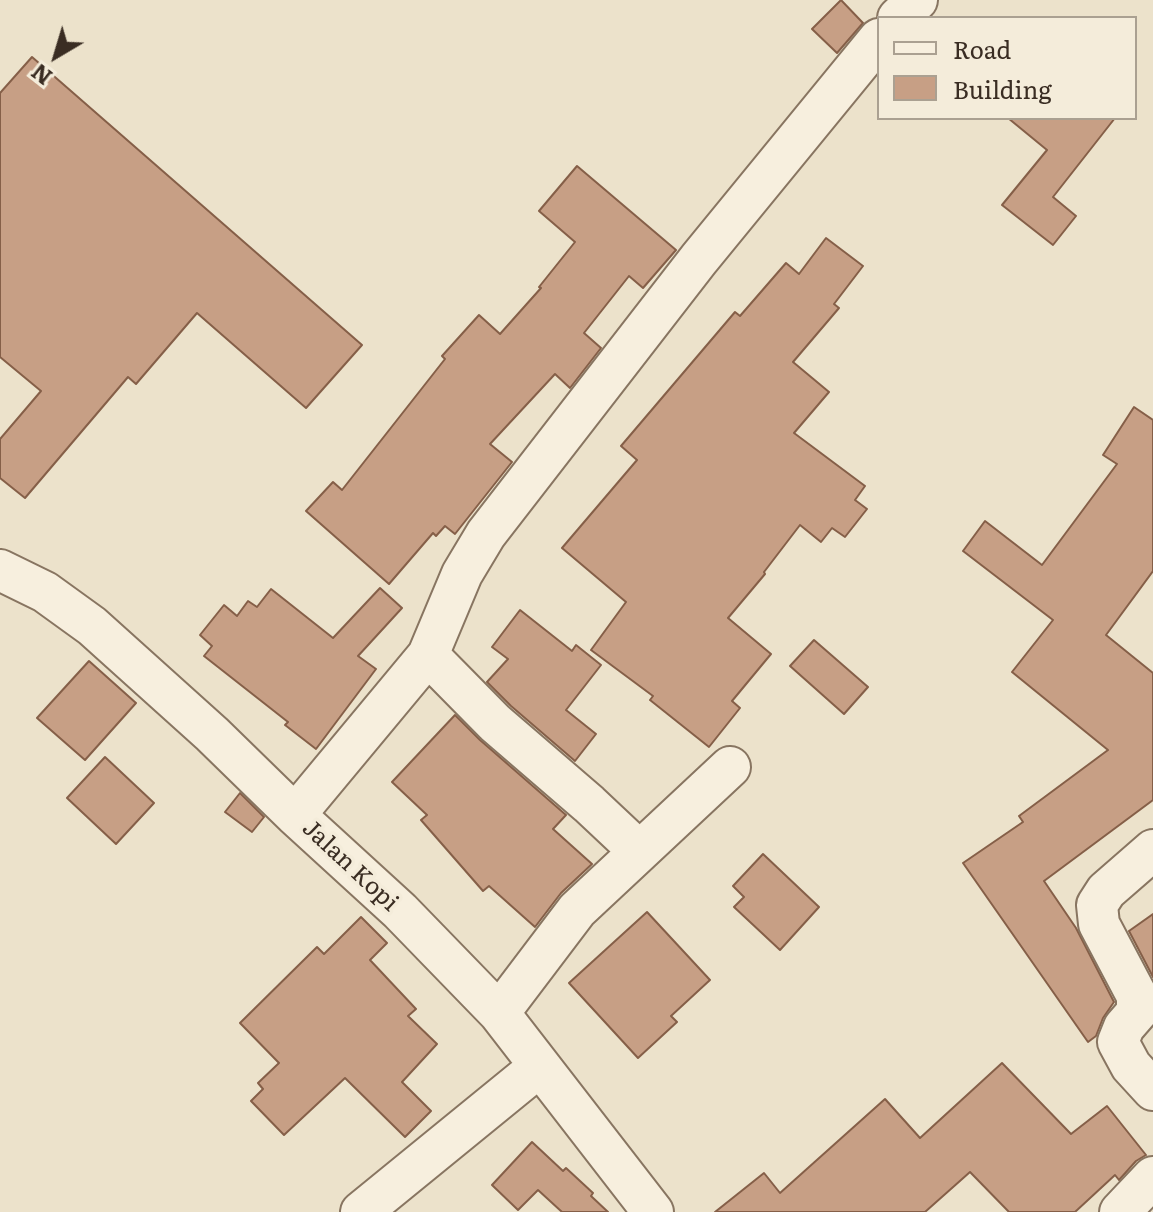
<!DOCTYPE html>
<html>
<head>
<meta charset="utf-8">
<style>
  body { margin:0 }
  #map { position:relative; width:1153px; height:1212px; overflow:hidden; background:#ece2cb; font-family:Literata,serif }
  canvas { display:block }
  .legend { position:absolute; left:877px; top:16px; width:260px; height:104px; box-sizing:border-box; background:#f4ecda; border:2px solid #aaa091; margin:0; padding:10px 14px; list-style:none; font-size:24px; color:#3a2d23 }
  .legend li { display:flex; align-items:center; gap:16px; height:40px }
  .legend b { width:40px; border:2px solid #aaa091 }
  .north { position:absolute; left:16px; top:16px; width:80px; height:80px; -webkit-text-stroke:6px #f4ecda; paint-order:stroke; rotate:218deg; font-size:22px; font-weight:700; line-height:32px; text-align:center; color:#3a2d23 }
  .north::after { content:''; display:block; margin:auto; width:28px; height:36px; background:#3a2d23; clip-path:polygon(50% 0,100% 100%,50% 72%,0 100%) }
</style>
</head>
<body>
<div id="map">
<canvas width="1153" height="1212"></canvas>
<ul class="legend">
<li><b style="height:10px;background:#f7efde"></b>Road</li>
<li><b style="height:22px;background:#c79f85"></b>Building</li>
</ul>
<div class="north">N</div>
</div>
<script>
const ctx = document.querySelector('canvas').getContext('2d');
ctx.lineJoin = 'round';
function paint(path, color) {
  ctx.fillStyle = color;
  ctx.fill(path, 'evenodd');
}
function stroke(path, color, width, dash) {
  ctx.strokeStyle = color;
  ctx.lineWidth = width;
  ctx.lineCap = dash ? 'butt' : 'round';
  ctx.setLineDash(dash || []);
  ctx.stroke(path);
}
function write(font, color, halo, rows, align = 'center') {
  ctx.font = font + ' Literata,serif';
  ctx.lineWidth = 7;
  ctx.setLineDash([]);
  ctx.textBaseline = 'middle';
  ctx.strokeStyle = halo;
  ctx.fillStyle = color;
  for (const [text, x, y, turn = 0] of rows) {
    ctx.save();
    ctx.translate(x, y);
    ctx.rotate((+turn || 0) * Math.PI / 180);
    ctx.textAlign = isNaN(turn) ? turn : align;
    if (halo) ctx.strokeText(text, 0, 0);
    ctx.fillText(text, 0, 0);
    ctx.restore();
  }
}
const building = new Path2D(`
  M841,0L863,23L837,53L812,29Z
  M32,57L362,345L306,408L197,313L136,384L128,377L25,498L0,478V439L41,391L0,357V93Z
  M1008,118H1115L1053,197L1076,216L1053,245L1002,205L1047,150Z
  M577,166L676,250L643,288L629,276L584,333L601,348L570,388L555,374L490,444L512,462L455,534L445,526L436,536L433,533L389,584L306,511L333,482L342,490L445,359L442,356L479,315L500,334L541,288L539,287L575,242L539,211Z
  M826,238L863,266L834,304L839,308L793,362L829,392L794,433L865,486L855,500L867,509L845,537L832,528L821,542L800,525L764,572L765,574L728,618L771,654L732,701L740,708L709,747L650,700L653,696L591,650L626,602L562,548L637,460L621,446L735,312L740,316L786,263L799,274Z
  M1134,407L1153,420V571L1106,635L1153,673V800L1044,881L1076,928L1114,1002L1103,1018L1096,1036L1088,1042L963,863L1023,822L1019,816L1108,750L1012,672L1053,620L963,551L985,521L1042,565L1117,464L1103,455Z
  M380,588L402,608L358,656L376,669L316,749L285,725L288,722L204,656L212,646L200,635L224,605L237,616L248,601L257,607L271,589L333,638Z
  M520,610L572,651L576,645L601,665L566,710L596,734L575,761L511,706L487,682L508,659L492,647Z
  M814,640L868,687L844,714L790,666Z
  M89,661L136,703L85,760L37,718Z
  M455,715L480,740L566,815L553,829L592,864L561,893L535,927L489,886L483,891L421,820L427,815L392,782Z
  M105,757L154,803L116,844L67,798Z
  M240,793L264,817L252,832L225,812Z
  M763,854L819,907L780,950L734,907L744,897L733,886Z
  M647,912L710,980L671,1016L677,1022L638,1058L569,983Z
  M1153,914V977L1129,931Z
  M361,917L387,943L370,960L416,1009L408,1016L437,1044L402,1082L431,1111L405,1137L345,1078L284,1135L251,1101L263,1089L258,1083L279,1063L240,1023L317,947L324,954Z
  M1002,1063L1071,1134L1107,1106L1146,1155L1136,1161L1119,1180L1115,1175L1075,1212H1009L970,1172L925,1212H715L764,1173L780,1193L885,1099L920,1138Z
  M532,1142L563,1171L566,1168L593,1193L591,1196L608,1212H562L538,1190L518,1210L492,1185Z`);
const street = new Path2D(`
  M898,18L917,0
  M0,570L45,592L92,626L212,734L295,815L400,911L499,1013L653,1212
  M428,655L495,723L589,804L639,851
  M295,815L428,655L462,574L486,534L699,259L879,39
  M1153,850L1106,891L1097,905L1099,924L1137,996V1012L1124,1027L1118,1042L1131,1066L1153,1090
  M499,1013L577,910L730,767
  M361,1212L540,1066
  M1120,1212L1153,1177`);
const streetNames = [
  ["Jalan Kopi",350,866,43]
];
paint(building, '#c79f85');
stroke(building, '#855f48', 2);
stroke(street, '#887561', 44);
stroke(street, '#f7efde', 40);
write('24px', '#3a2d23', '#f4ecda', streetNames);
</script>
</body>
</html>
